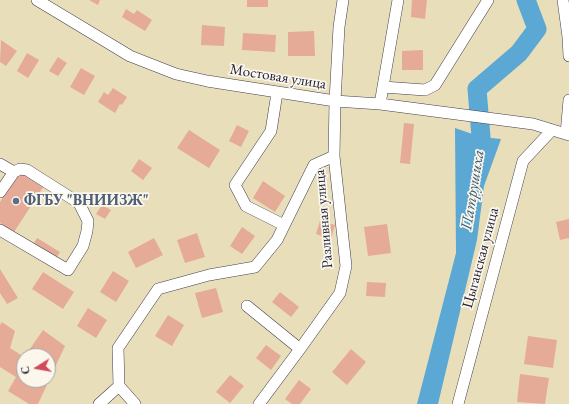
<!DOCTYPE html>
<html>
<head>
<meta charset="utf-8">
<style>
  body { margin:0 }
  #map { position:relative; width:569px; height:404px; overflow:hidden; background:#e9deba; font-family:"EB Garamond",serif }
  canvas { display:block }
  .north { position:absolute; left:16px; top:348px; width:40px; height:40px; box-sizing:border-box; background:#fbf7ec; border:1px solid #a4a2a5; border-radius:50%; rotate:259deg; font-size:11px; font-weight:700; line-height:16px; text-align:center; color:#22223b }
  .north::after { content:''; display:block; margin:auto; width:14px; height:18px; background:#d1495b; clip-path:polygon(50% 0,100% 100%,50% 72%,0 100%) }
</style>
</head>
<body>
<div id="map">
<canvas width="569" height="404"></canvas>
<div class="north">С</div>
</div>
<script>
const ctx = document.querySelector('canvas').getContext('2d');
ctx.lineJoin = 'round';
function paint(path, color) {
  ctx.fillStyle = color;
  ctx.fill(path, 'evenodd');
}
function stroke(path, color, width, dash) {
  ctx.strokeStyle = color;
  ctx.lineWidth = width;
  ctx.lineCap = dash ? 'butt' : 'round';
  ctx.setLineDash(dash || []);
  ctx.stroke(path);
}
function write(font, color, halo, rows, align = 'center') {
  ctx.font = font + ' "EB Garamond",serif';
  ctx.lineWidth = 3.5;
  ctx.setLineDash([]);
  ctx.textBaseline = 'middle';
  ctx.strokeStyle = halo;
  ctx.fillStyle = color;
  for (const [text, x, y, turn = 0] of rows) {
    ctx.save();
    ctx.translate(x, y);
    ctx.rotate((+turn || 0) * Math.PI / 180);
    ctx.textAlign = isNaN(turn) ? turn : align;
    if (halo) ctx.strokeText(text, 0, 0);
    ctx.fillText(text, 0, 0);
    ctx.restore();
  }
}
const water = new Path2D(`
  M455,128L481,137L501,139L484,186L477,240L438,404H417L456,253Z`);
const river = new Path2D(`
  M477,163L481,137L477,89L519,53L537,29L526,0`);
const building = new Path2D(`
  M89,0H100L98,5Z
  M247,0H268V7H247Z
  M412,0H427L425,19L411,17Z
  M126,9L134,14L137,10L152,20L145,31L122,17Z
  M202,25L225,27L224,46L201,45Z
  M314,31L315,56H288V32Z
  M243,33L276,35L275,52L242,50Z
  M1,40L17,51L6,66L0,62Z
  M423,50V70H402V51Z
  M27,53L39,60L28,78L17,71Z
  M58,57L67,63L58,76L49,71Z
  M81,68L95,76L84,95L70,87Z
  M113,88L127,97L122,105L120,104L115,113L98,102L104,92L108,95Z
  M404,123L414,124L410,164L400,163Z
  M237,125L249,131L241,147L229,141Z
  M189,130L220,150L209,168L177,148Z
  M139,159L152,168L143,180L131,171Z
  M20,171L44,186L14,232L0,223V202Z
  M263,181L285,196L275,212L253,198Z
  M102,205L111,210L105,219L96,214Z
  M569,219V238L560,240L556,222Z
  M320,221L335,225L331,239L316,234Z
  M387,224L391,253L368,256L364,227Z
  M242,227L255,236L242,254L230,246Z
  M197,233L205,257L185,263L177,240Z
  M37,238L60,252L55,260L32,247Z
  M154,238L163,255L136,268L128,252Z
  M0,269L18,298L7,304L0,293Z
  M113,271L129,281L116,302L100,292Z
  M43,272L74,292L63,309L32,289Z
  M367,282L386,283L385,297L366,296Z
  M216,288L223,312L202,318L195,293Z
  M280,292L299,307L291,317L272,302Z
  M88,308L107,320L96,338L77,326Z
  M168,315L184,325L172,346L155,336Z
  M2,322L15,331L10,348L24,357V380H48V356H25L43,330L65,346L38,404H29L8,391L16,377L0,367V325Z
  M528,336L557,340L553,368L524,364Z
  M266,345L281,356L271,370L256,358Z
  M351,349L366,362L347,385L332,372Z
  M520,374L549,378L545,404L517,402Z
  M230,375L244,386L230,403L216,392Z
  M299,380L311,389L300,404H292L285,399Z`);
const minor = new Path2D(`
  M37,0L130,56L176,74L207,81L335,101L380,104L533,124L569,135
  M563,0L568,37L569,56
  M383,87L425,90L435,85L488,0
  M277,93L271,131L235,185L246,206L284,225
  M380,104L398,0
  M566,134L569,100
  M0,164L14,172L20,169L27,170L79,203L88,221L87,231L83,246L68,270L0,230
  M0,192L14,172
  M247,306L300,349
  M99,404L119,386
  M135,404L119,386L118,348L158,289L209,275L255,267L277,240L314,165L334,156
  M259,404L300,349L340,293L346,266L334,156L335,101L339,27L343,0
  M458,404L523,161L552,130`);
const markers = [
  [16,201,4,"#5c6f8a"]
];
const streetNames = [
  ["Мостовая улица",278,77,9],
  ["Разливная улица",324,219,-95],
  ["Цыганская улица",481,258,-75]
];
const serviceNames = [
  ["ФГБУ \"ВНИИЗЖ\"",24,201]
];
const waterNames = [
  ["Патрушиха",473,190,-81]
];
paint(water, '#5aa8d3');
stroke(river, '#5aa8d3', 19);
paint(building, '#e5ab97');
stroke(minor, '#403e4e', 12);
stroke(minor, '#fff', 11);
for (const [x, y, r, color] of markers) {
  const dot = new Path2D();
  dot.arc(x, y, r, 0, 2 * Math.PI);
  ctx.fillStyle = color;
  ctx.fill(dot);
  stroke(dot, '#fbf7ec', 1.5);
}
write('15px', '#22223b', '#fbf7ec', streetNames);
write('bold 15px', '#4e5e75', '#fbf7ec', serviceNames, 'left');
write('italic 16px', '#385878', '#fbf7ec', waterNames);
</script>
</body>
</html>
